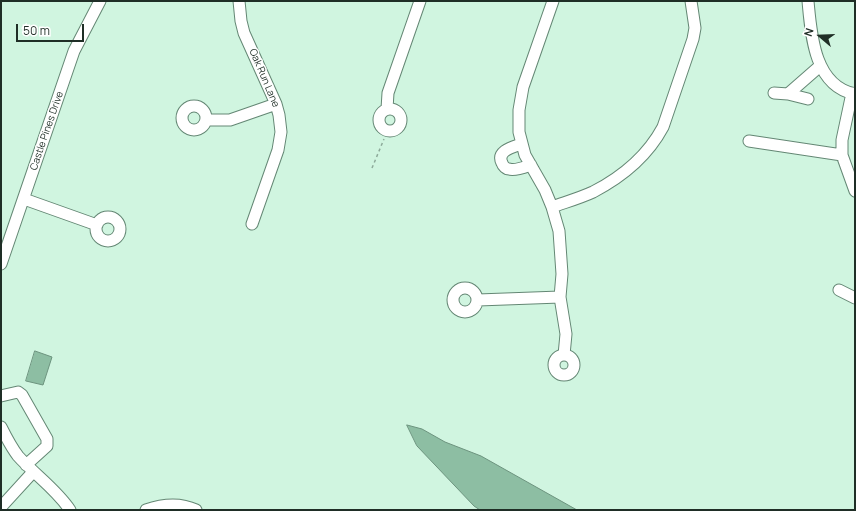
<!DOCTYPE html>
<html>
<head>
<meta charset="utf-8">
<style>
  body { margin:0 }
  #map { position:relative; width:856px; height:511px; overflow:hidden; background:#d0f5e0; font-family:Manrope,sans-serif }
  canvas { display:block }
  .frame { position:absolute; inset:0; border:2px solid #1f2e26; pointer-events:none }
  .north { position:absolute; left:800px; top:16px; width:40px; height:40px; -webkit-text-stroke:3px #fff; paint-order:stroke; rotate:289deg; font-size:11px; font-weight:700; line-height:16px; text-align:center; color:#1f2e26 }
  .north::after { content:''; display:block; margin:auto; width:14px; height:18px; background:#1f2e26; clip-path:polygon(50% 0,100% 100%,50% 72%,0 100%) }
  .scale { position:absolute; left:16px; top:24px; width:68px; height:18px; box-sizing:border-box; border:2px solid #1f2e26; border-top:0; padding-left:5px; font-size:12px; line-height:14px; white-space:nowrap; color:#1f2e26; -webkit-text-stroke:3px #fff; paint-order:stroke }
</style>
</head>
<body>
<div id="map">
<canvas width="856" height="511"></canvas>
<div class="frame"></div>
<div class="north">N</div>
<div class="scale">50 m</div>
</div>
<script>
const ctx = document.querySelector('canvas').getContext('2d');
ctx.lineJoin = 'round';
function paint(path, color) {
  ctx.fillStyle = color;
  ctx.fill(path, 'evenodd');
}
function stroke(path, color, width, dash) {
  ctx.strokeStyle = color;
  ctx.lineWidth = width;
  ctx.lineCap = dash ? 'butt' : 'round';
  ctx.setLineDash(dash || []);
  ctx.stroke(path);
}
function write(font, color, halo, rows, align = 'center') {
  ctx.font = font + ' Manrope,sans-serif';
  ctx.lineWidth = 3;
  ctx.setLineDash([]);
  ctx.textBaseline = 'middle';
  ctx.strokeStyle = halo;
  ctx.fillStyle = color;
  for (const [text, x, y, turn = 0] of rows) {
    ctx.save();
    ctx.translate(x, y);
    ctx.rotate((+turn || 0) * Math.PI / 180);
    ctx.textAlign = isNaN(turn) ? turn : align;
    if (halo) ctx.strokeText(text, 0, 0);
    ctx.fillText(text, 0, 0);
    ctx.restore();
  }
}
const water = new Path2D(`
  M35,351L52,357L43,385L26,381Z
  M407,425L422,429L445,442L481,456L577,510H480L474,506L417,446Z`);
const path = new Path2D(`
  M372,168L384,139`);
const minor = new Path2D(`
  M239,1L241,21L244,33L276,104L279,115L281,132L278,150L252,224
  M553,1L523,87L519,110V132L525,155L545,190L552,207L559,231L562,274L560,297L566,334L564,355
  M808,1C811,34 814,86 855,94
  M774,93L788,94L820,66
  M852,93L842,140V155L855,191
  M788,94L808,99
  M182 118a12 12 0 1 1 24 0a12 12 0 1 1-24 0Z
  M387,109L388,93L420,1
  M379 120a11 11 0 1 1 22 0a11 11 0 1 1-22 0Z
  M206,120H230L276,104
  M749,141L842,155
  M521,144C513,147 496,151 502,163C503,166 506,169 509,169C515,171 525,167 531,165
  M24,199L97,225
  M552,207C566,202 580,198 593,192C622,177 648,155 663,127L693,39L695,28L691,1
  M96 229a12 12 0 1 1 24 0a12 12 0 1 1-24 0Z
  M1,264L74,51L100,1
  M453 300a12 12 0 1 1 24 0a12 12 0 1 1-24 0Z
  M839,290L855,298
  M478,300L560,297
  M554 365a10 10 0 1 1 20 0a10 10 0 1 1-20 0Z
  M1,396L18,392L22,395L47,439V446L26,465
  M1,427C6,437 11,447 18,456C35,475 56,489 70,510
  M1,507L33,472
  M146,510C163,504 179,502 196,510`);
const streetNames = [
  ["Oak Run Lane",264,78,67],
  ["Castle Pines Drive",47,131,-71]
];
paint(water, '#8dbea3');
stroke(water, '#6c937e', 1);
stroke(minor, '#648774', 13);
stroke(path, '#8daa9a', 1.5, [3, 3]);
stroke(minor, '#fff', 11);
write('10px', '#1f2e26', '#fff', streetNames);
</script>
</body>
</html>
